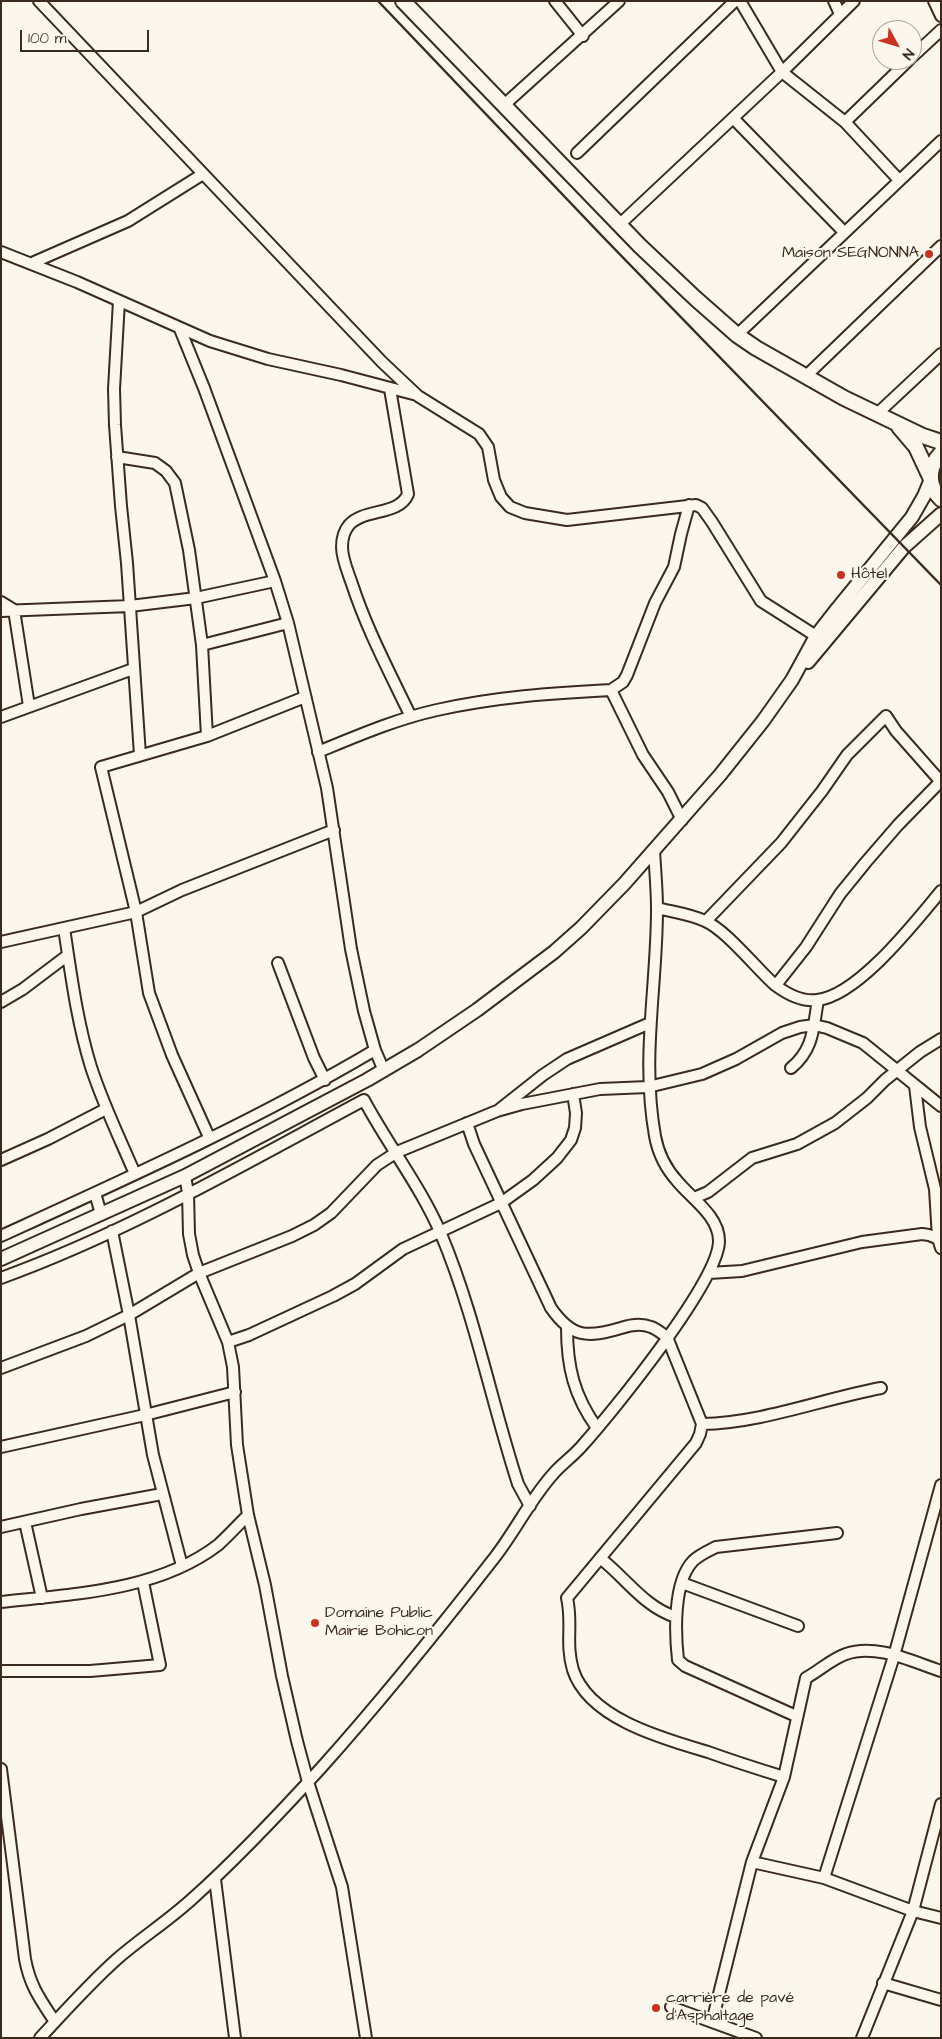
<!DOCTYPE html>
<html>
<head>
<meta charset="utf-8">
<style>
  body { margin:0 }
  #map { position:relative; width:942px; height:2039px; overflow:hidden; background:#fbf7ec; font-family:"Architects Daughter",sans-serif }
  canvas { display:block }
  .frame { position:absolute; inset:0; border:2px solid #3b2a1e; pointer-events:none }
  .north { position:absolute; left:872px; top:20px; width:50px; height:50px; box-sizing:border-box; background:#fbf7ec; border:1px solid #aea59a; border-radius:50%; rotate:129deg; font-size:14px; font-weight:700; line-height:20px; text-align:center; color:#3b2a1e }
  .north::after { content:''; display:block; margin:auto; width:18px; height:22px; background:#c8321e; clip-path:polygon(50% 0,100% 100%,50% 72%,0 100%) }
  .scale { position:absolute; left:20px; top:30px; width:129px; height:22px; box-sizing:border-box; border:2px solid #3b2a1e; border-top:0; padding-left:6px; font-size:15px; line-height:18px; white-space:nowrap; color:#3b2a1e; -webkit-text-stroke:4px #fbf7ec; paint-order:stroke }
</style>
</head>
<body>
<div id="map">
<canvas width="942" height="2039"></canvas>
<div class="frame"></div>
<div class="north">N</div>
<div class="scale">100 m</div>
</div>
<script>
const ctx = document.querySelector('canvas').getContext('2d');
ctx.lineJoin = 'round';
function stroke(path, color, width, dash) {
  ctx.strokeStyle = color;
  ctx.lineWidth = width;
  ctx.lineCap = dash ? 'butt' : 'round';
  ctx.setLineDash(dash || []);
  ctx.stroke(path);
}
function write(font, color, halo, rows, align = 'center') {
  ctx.font = font + ' "Architects Daughter",sans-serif';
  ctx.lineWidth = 4;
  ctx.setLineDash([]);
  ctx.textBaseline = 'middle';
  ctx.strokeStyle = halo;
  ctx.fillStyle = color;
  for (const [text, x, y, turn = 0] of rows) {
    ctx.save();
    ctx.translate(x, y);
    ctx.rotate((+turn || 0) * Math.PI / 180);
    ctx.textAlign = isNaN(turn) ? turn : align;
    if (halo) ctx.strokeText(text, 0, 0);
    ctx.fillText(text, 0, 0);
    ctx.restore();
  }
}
const minor = new Path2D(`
  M39,1L382,362L418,396L479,434L488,447L494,480L501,497L510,507L525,513L567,520L696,505L702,508L712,522L761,601L816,636
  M555,1L583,36
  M740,1L782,72L845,122L899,180
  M834,1L840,14
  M934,1L941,16
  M912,57L941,30
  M504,105L619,1
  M733,118L844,232
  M845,122L909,60
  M577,153L735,1
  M619,225L782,72L854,1
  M1,252L77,282L210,341L268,359L341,375L417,395
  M32,263L128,221L203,174
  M119,301L114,389L115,425L121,506L127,563L140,755
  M737,335L941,141
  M806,376L941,246
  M390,389L408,494C399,516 364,508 349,525C344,531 342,539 342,547C342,559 348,572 352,584C367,630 390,673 411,717
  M878,413L941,354
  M117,457L155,463L166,471L175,483L189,550L202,645L207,736
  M1,602L14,610L29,706
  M1,611L130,606L196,598L275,581
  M202,645L288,623
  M611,690L643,755L668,792L682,820
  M1,717L133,669
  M318,752C357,736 396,719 437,710C495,697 552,693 611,690L623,682L627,675L655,603L674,567L681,534L689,505
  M657,908C673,912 690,914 705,921C726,930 756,968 775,985C787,994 802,1002 817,1000C858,996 915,922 941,891
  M706,921L781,843L822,791L847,755L886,716L896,731L941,782
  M64,928C71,974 77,1022 91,1067C103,1104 120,1139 135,1174
  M1,942L136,912L182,890L334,830
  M278,963L314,1058L325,1080
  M776,985L806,947L840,894L866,862L898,825L940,782
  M1,1002L23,989L68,955
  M375,1050L384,1071
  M791,1068C814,1049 813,1028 818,1000
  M915,1086L920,1127L935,1189L938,1238L941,1248
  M500,1109L543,1075L567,1059L650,1023
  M467,1123L474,1144L551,1308C572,1338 587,1338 621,1328C630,1325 641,1323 651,1327C657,1329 662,1334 667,1337L702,1424L700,1434L696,1443L567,1598C573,1624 565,1643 573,1670C589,1719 664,1739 708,1752C733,1761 758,1769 784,1777
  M209,1137L172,1055L149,993L136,912L101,767L207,736L305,697
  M1,1160L48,1139L106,1109
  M185,1176L188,1193L189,1234L193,1255L199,1273L228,1342L233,1367L237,1445L248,1515L265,1585L282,1676L297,1741L308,1782L342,1887L366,2038
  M95,1193L101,1214
  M694,1198L708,1192L752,1158L797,1144L835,1123L867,1098L885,1080L920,1052L941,1039
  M112,1231L129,1315L153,1455L182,1566
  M1,1236C128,1178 255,1121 375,1050L364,1011L351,949L327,788L288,623L275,581L204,388L180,329
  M709,1273L742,1271L862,1242L922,1234L929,1235L941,1240
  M1,1278C128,1232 246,1163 364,1100C388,1145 421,1187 441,1234C475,1315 491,1401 518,1484L530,1506
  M567,1328C567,1367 574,1396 597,1428
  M228,1342L249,1335L333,1296L355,1284L403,1249L501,1203L533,1180L557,1158L571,1140L575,1128L576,1113L573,1094
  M1,1368L86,1336L129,1315L199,1273L292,1236L314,1225L331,1213L377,1165L397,1152L497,1111L522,1104L600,1089L648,1087L702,1074L736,1059L782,1033L800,1027L814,1025L827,1028L863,1043L941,1106
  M702,1424C762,1423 822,1399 881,1388
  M1,1447L145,1415L235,1392
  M25,1522L42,1598
  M1,1527L81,1509L162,1494
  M600,1558C626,1578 644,1607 676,1617
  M682,1583L798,1626
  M1,1602C73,1594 158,1591 218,1545C228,1536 238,1525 248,1515
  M1,1671H90L160,1665L143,1582
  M796,1716L685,1666L678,1660C675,1633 673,1582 693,1561C699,1555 708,1551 716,1547L837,1533
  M1,1769L25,1959C30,1986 40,1999 55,2022
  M752,1862L824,1878L913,1911L941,1918
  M824,1878L894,1656L941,1485
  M215,1879L235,2038
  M883,1983L941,2000
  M671,2007L756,2038
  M712,2022L752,1862L784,1777L806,1678C819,1671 833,1658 846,1654C876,1643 913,1662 941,1671
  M40,2038C65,2011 90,1983 117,1959C141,1938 168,1921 192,1899C238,1858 280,1813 321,1768C382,1700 439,1629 495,1557C516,1530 531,1498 554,1473C562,1464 572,1457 581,1447C611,1414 719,1281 719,1241C719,1216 692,1199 678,1182C667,1170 658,1153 655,1136C641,1058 657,986 657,909C657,889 655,869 654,850
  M862,2038L913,1911L941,1804`);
const major = new Path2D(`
  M808,662L904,547L941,514
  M1,1259L185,1176L367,1080L418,1050L477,1010L554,952L581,928L624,884L720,775L763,721L792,680L816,636L837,609L912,517L924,496L931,479`);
const highway = new Path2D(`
  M403,1L640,246L695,298L737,335L756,348L844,398L923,436L941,442
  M899,427L916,447L931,479
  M941,453C928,467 927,486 941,499`);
const rail = new Path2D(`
  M378,1L604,238L941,585`);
const markers = [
  [929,254,5,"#c8321e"],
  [841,575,5,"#c8321e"],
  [315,1623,5,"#c8321e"],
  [656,2008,5,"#c8321e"]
];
const poiNames = [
  ["Maison SEGNONNA",919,254,"right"],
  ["Hôtel",851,575],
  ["Domaine Public",325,1614],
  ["Mairie Bohicon",325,1632],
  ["carrière de pavé",666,1999],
  ["d’Asphaltage",666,2017]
];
stroke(minor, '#3b2a1e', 14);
stroke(major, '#3b2a1e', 16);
stroke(highway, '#3b2a1e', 18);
stroke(minor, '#fbf7ec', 10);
stroke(major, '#fbf7ec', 12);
stroke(highway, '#fbf7ec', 14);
stroke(rail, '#3b2a1e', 2.5);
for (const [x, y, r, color] of markers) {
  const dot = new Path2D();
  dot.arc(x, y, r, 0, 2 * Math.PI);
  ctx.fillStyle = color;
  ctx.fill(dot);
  stroke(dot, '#fbf7ec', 2);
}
write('16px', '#3b2a1e', '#fbf7ec', poiNames, 'left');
</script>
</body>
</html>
